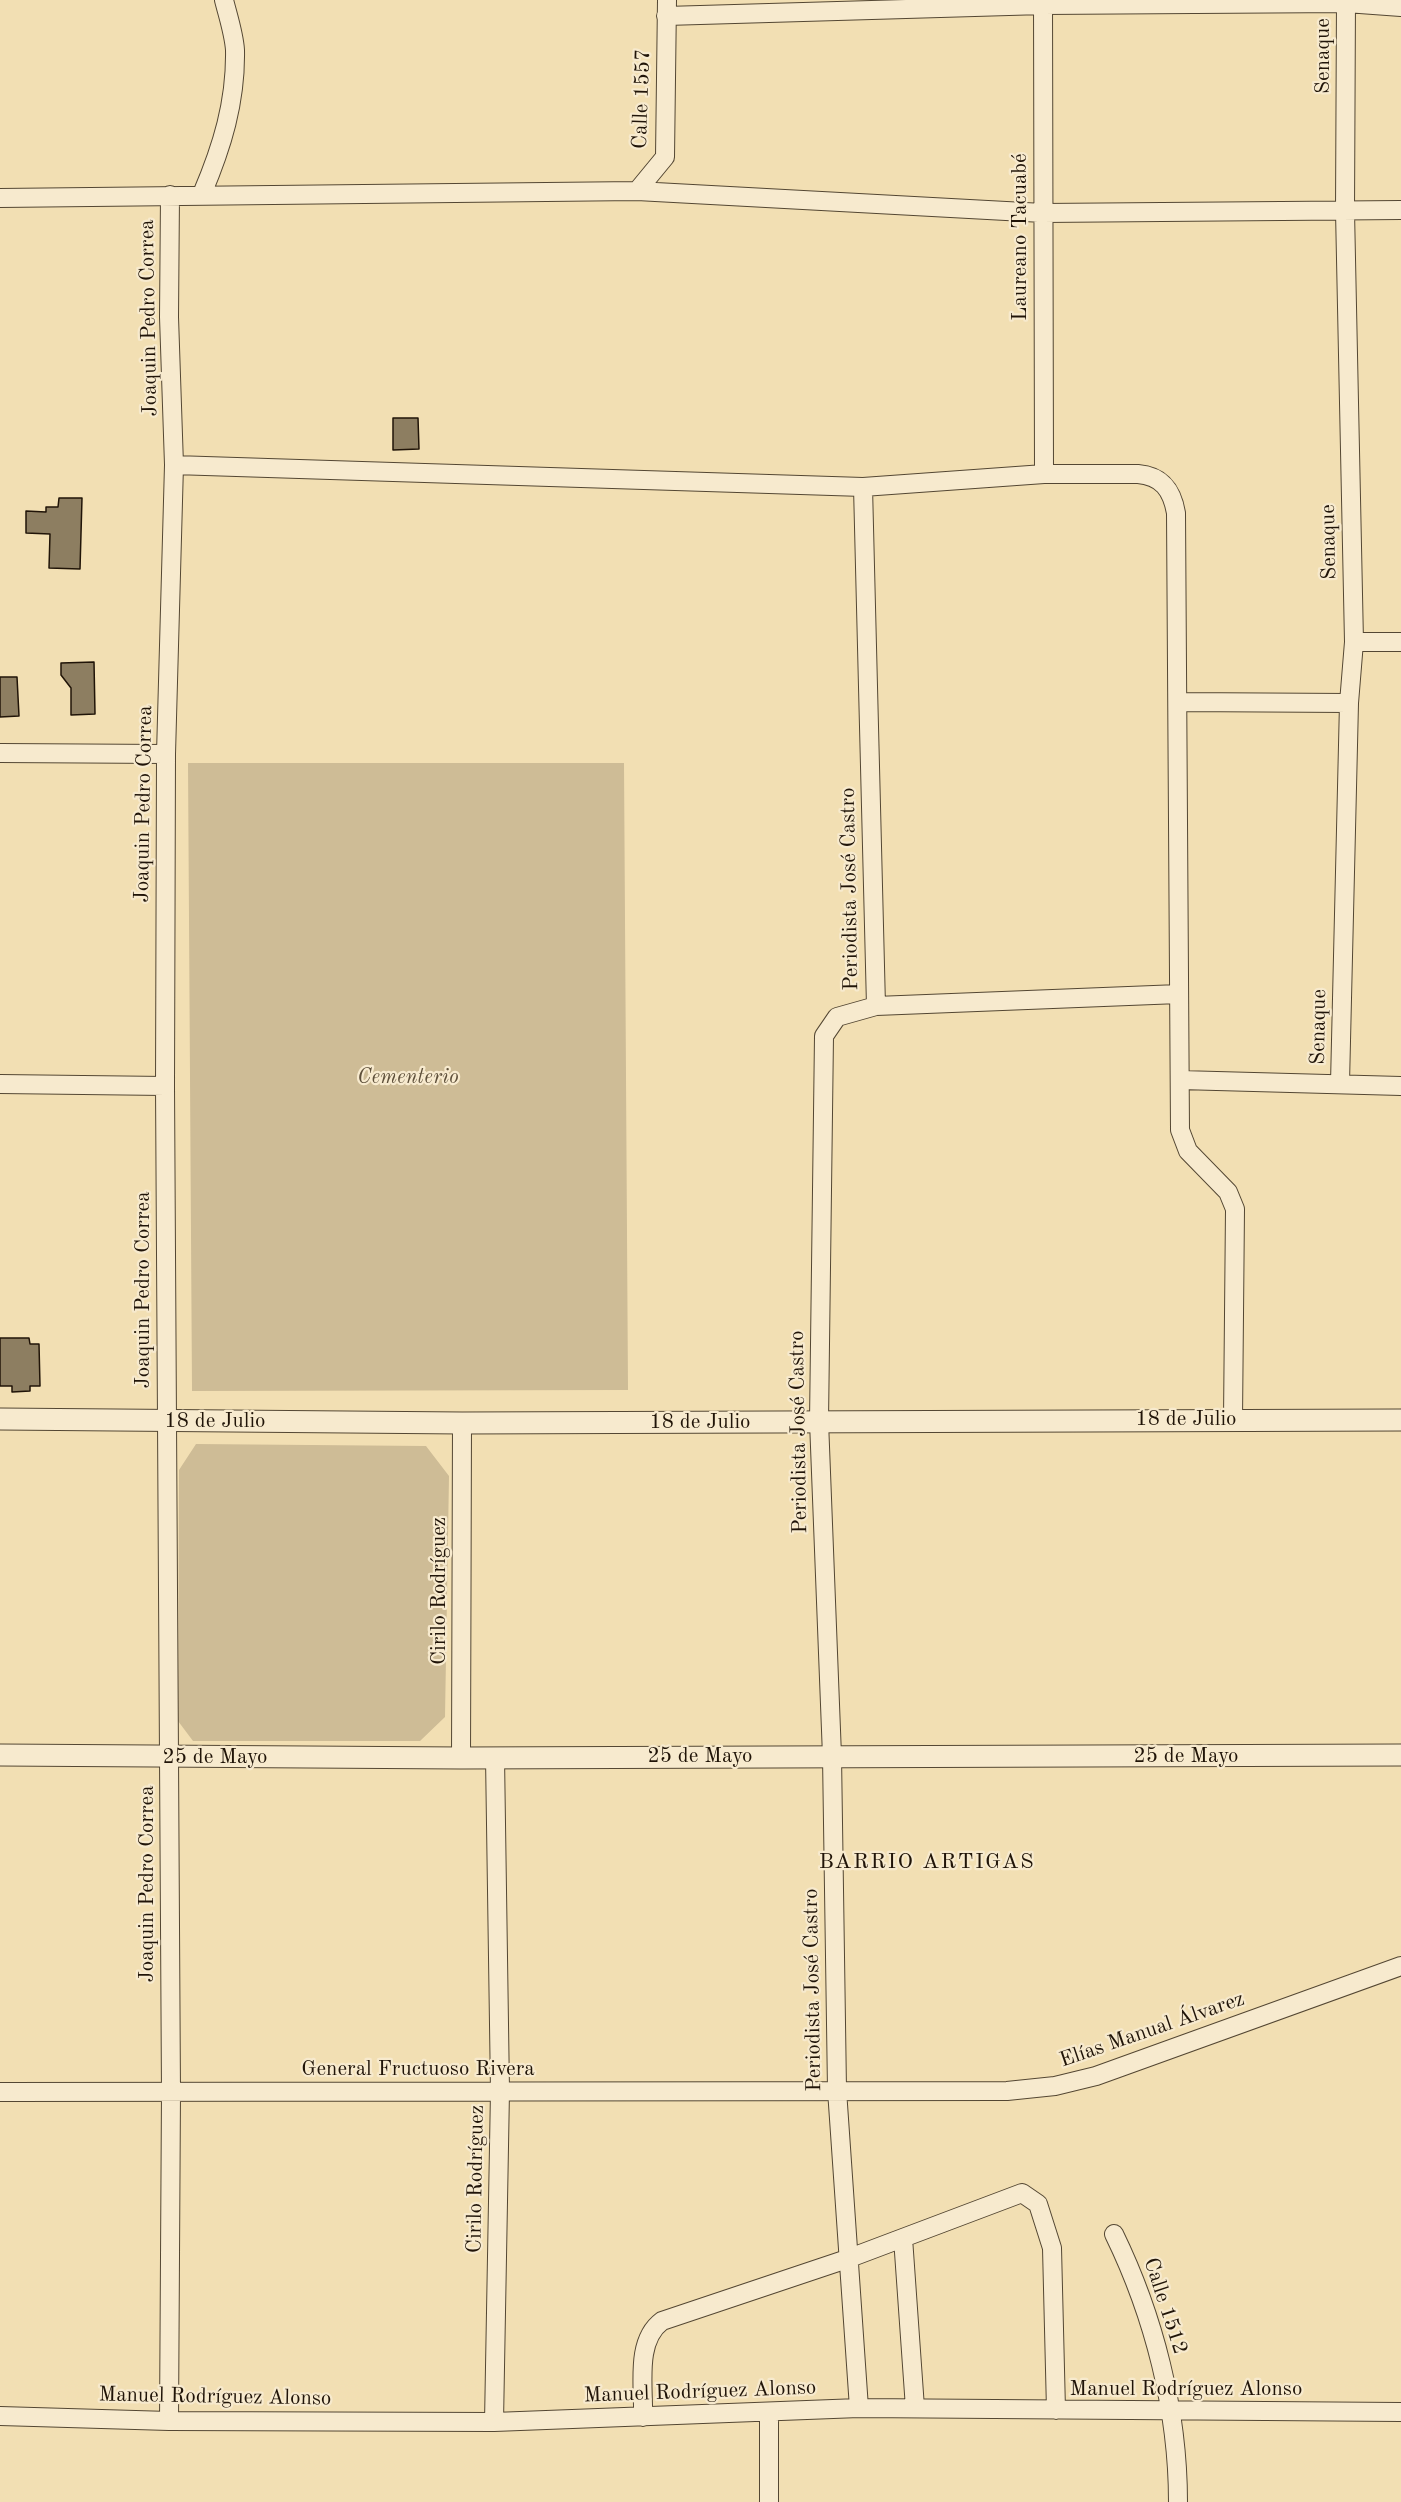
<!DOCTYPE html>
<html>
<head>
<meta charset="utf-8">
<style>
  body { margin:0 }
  canvas { display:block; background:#f2dfb3 }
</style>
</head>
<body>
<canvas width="1401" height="2502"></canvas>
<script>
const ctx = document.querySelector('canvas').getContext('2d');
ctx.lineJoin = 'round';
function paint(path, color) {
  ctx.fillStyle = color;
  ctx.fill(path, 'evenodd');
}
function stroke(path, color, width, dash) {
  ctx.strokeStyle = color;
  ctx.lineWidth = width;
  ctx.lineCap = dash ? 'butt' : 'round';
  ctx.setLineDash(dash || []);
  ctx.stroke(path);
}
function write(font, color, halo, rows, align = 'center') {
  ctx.font = font + ' "Old Standard TT",serif';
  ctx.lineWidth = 4.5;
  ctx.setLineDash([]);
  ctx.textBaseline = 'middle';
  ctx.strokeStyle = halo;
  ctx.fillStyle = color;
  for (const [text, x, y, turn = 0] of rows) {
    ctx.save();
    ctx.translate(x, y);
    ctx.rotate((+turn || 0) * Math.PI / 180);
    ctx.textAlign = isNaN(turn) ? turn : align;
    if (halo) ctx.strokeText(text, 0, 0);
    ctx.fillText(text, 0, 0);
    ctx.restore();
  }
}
const green = new Path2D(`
  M188,763H624L628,1390L192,1391Z
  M196,1444L426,1446L449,1476L445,1717L420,1741H193L178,1721L179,1470Z`);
const building = new Path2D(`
  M393,418H418L419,449L393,450Z
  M59,498H82L80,569L49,568L50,534L26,533V511L46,512V507H58Z
  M94,662L95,714L71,715V688L61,675V663Z
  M0,677H17L19,716L0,717Z
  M0,1338H29L30,1344H39L40,1386H30V1391L12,1392V1386H0Z`);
const minor = new Path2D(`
  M1043,0L1044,474
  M666,16L1043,5L1346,3L1401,7
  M637,191L665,157L667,0
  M202,194C222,147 236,102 235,50C234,34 228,16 224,0
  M0,198L637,191L1043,213L1401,210
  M174,465L863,487L1044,474H1138C1162,476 1172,490 1176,513L1180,1130L1188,1151L1228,1192L1235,1209L1233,1419
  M863,487L876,1006
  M1354,642H1401
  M1178,702L1349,703
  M0,753L166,754
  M1180,1080L1401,1086
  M1340,1083L1349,703L1354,642L1345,211L1346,0
  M0,1084L165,1086
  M461,1758L462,1423
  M0,2092L1007,2091L1055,2086L1096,2076L1401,1966
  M1114,2234C1154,2316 1178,2410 1178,2502
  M903,2238L915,2408
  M859,2408L837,2090L832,1756L819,1421L824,1036L837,1017L876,1006L1179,994
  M769,2413V2502
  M0,2416L169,2421L494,2422L859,2408L1401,2412
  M643,2417C644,2386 635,2341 662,2321L847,2259L1022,2193L1038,2204L1052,2248L1056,2410
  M169,2421L171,2092L165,1086L166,754L174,465L169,317L170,195
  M494,2422L500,2091L495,1757`);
const tertiary = new Path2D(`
  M0,1419L462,1423L1401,1420
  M0,1755L461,1758L1401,1755`);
const streetNames = [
  ["Senaque",1323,56,-90],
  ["Calle 1557",642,99,-88],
  ["Laureano Tacuabé",1020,237,-90],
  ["Joaquin Pedro Correa",149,318,-91],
  ["Senaque",1329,542,-91],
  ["Joaquin Pedro Correa",144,804,-89],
  ["Periodista José Castro",850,889,-91],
  ["Senaque",1319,1027,-89],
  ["Joaquin Pedro Correa",143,1290,-90],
  ["18 de Julio",1186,1419],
  ["18 de Julio",215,1421],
  ["18 de Julio",700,1422],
  ["Periodista José Castro",799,1432,-91],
  ["Cirilo Rodríguez",439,1591,-90],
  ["25 de Mayo",700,1756],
  ["25 de Mayo",1186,1756],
  ["25 de Mayo",215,1757],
  ["Joaquin Pedro Correa",147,1884,-90],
  ["Periodista José Castro",813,1990,-91],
  ["Elías Manual Álvarez",1152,2030,-19],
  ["General Fructuoso Rivera",418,2069],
  ["Cirilo Rodríguez",476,2179,-89],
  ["Calle 1512",1165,2306,72],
  ["Manuel Rodríguez Alonso",1186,2389],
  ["Manuel Rodríguez Alonso",700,2392,-2],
  ["Manuel Rodríguez Alonso",215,2397,1]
];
const parkNames = [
  ["Cementerio",408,1077]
];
const neighbourhoodNames = [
  ["BARRIO ARTIGAS",927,1862]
];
paint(green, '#cebc96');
paint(building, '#8d7e61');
stroke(building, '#201408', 1.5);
stroke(minor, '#544733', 20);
stroke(tertiary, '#544733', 23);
stroke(minor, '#f7eace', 18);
stroke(tertiary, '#f7eace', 21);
write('21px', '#201408', '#f7eace', streetNames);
write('italic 21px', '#5d4f3a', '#f7eace', parkNames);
ctx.letterSpacing = '1.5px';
write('22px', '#201408', '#f7eace', neighbourhoodNames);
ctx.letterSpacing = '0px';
</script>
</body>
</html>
